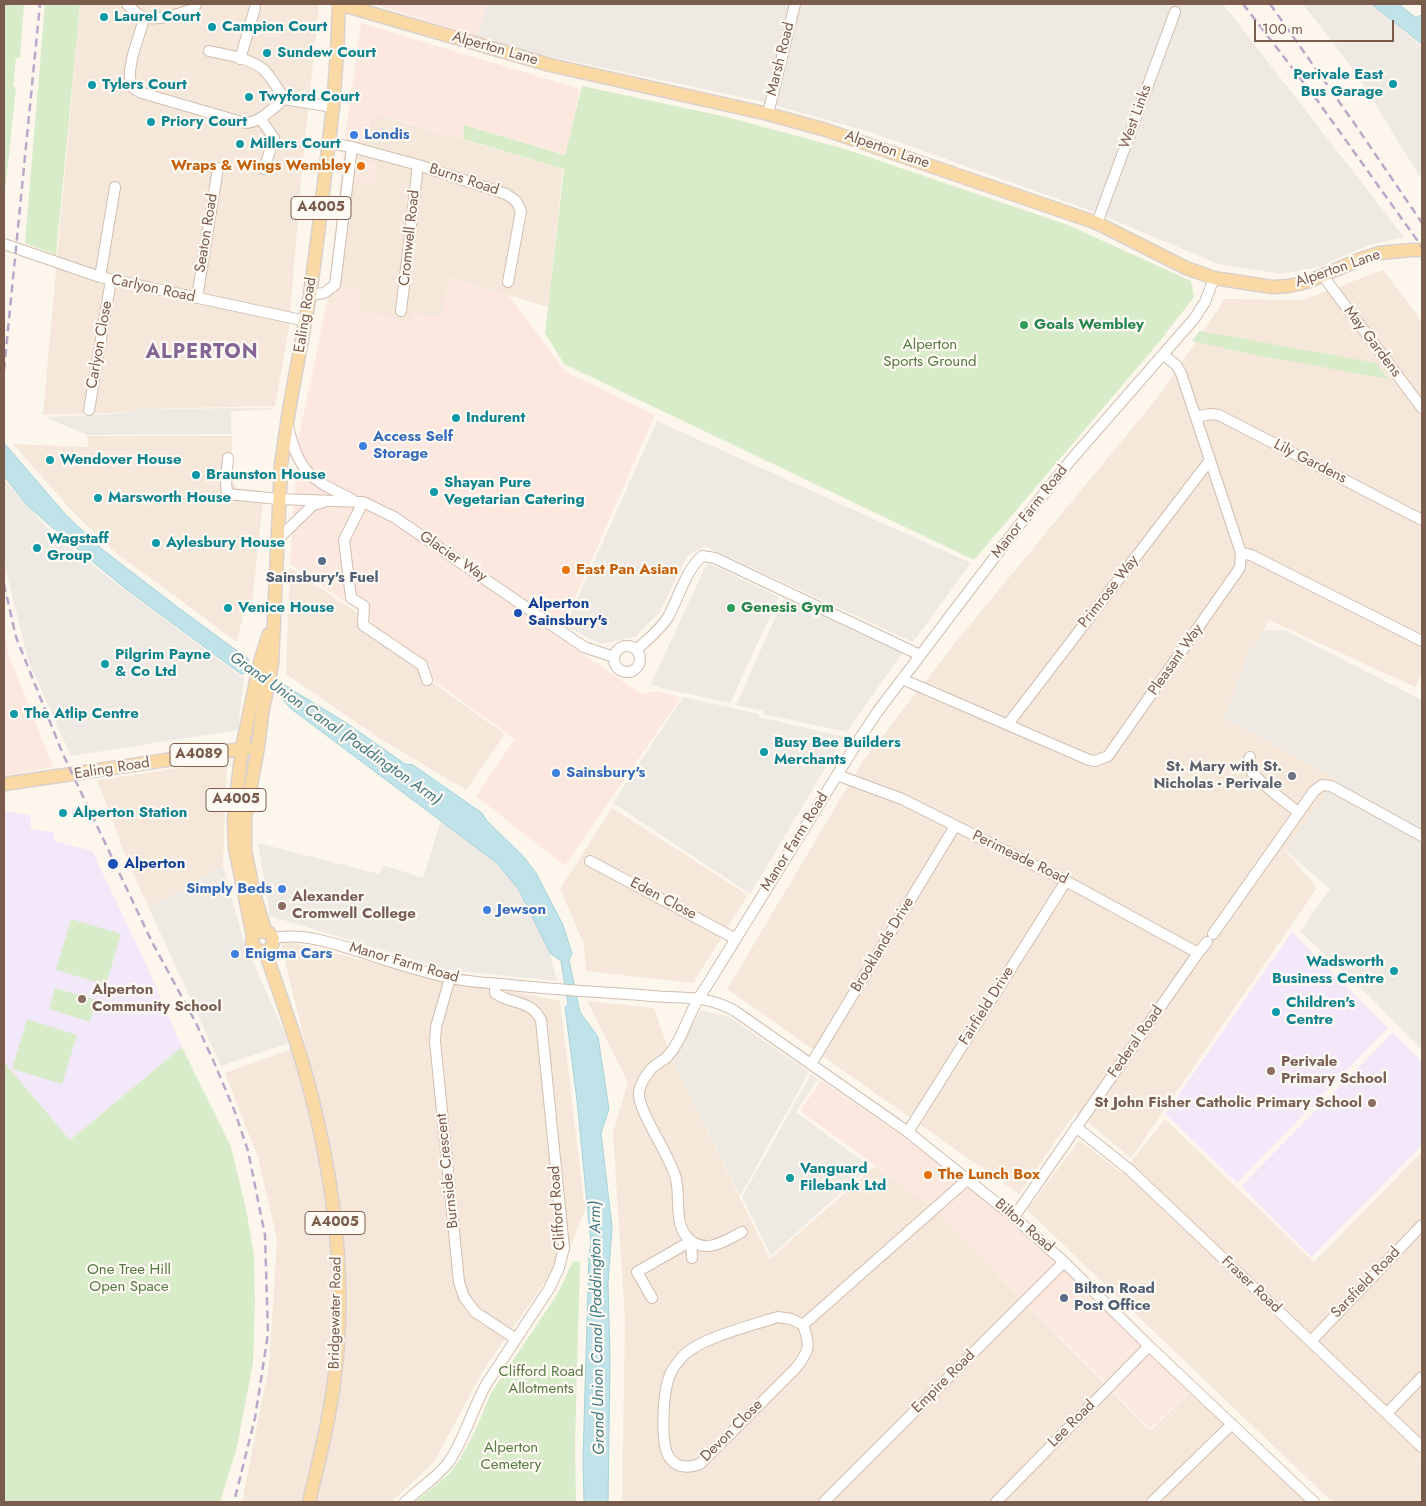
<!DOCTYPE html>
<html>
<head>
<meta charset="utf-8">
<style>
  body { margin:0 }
  #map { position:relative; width:1426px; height:1506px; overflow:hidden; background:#fdf6ec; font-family:Jost,sans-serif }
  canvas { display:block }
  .frame { position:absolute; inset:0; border:5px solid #7a5c4d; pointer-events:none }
  .scale { position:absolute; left:1254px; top:20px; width:140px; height:22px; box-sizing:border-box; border:2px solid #7a5c4d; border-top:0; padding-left:6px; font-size:15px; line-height:18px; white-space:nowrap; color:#7a5c4d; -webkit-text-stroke:4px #fffaf3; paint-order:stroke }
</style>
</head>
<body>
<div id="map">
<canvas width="1426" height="1506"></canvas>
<div class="frame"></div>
<div class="scale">100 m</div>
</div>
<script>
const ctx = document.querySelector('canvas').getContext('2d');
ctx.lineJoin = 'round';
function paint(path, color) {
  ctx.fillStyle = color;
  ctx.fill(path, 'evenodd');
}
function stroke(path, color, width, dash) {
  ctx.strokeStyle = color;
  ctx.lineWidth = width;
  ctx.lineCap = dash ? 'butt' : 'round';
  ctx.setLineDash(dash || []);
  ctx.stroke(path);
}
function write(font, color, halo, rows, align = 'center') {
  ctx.font = font + ' Jost,sans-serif';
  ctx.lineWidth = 4.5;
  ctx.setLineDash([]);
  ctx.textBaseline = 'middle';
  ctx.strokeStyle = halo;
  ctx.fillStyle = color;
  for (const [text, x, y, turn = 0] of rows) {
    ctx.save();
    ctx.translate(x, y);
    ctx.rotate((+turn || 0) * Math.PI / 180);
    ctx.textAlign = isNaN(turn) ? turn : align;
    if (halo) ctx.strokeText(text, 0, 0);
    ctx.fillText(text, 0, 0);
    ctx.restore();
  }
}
const residential = new Path2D(`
  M80,4H319L301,181L289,328L275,406L139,409L114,413L43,415Z
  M349,106L563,169L548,307L449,278L442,318L414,314L412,323L327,303Z
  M1383,270L1422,322V674L1415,687L1269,620L1224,718L1337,779L1285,850L1317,888L1131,1158L1076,1112L1019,1194L727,989L863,761L959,638L1158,397L1225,299L1303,300Z
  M87,436H232V480L237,488L264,491L252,604L243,616L237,642L116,553L73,512L13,444L88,447Z
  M290,568L368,620L371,627L428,666L429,680L505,734L466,790L376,736L286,674Z
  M227,761L223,866L149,908L130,868L97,780Z
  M612,808L748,895L693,983L586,971L584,945L560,889Z
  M280,940L371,962L560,1001L585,1210L572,1244L484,1369L434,1462L392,1502H242L269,1366L277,1239L258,1158L225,1073L305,1044Z
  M587,1001L654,1008L671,1057L770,1259L875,1166L934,1208L1150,1431L1194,1388L1308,1502H622L625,1320L613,1133L628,1082Z
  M1165,1119L1314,1262L1422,1152V1453L1419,1456L1422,1460V1502H1332L1027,1210L1079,1140L1122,1173Z`);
const commercial = new Path2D(`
  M373,4H487L477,36Z
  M361,23L580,89L566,155L464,125L463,139L374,113L364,145L345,140Z
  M354,157L376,164L374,183L352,182Z
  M449,278L509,296L563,368L568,373L655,415L558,637L641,694L655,691L681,697L565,866L476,796L515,739L431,679V665L373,627L371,619L290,564L298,441L327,303L334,304L337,285L361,290L359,310L411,323L413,314L442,317Z
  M4,633L9,655L53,767L4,776Z
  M821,1080L905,1138L998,1211L1065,1268L1192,1389L1150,1429L934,1208L800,1111Z`);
const industrial = new Path2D(`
  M487,4H1223L1404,237L1369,245L1319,267L1280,274L1218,264L1097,213L873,133L760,101L529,52L477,36Z
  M1303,4H1373L1422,47V180L1356,73Z
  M272,408V410L231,411V434L87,435L45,417L114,414L139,409Z
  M657,421L971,563L913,642L705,546L688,555L659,613L635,637L601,644L565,626Z
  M4,480L53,534L122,588L244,678L238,730L71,756L28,660L6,570L4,550Z
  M711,564L779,597L730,703L661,688L651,684L706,565Z
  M784,598L902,653L847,732L763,714V711L736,705Z
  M1266,630L1287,631L1422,700V1050L1373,1000L1300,931L1330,889L1285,850L1337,779L1224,718L1249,651Z
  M683,697L759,714V717L844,737L750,894L613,803Z
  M441,820L495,859L541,920L557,981L448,970L270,916L258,843L379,874L383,865L423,878Z
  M223,866L244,942L289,1043L221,1066L149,908Z
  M701,1010L730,1017L809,1072L740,1196L671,1057Z
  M811,1074L818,1079L796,1112L870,1166L771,1256L742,1197Z`);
const education = new Path2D(`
  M4,811L30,815L31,829L54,832V841L92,851L140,951L182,1047L70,1140L4,1062Z
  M1292,932L1388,1028L1237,1183L1165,1114Z
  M1393,1032L1422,1062V1145L1312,1257L1241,1186Z`);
const green = new Path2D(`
  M4,4H24L20,58H16L13,86L16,88L4,201Z
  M45,4H80L56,255L25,243Z
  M582,86L727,117L845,149L1068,225L1191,281L1194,297L1160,341L974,560L564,364L545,333L564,169L463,139L464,125L565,155Z
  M1200,331L1376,363L1388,379L1251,354L1192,341Z
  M71,919L121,934L106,985L56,970Z
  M55,988L96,1000L90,1022L49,1009Z
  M27,1019L77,1035L62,1084L12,1069Z
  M182,1047L231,1147L246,1209L254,1255L255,1303L253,1363L237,1447L220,1502H4V1062L70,1140Z
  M573,1261L580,1262L575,1444L576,1502H415L449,1474L460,1459L475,1431L491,1393L558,1293Z`);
const water = new Path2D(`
  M1372,4H1399L1416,18L1420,15L1422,18V44Z
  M4,443L66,515L103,550L180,609L281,683L345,722L405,764L413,765L482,813L487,821L523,856L536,873L563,925L572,954L569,960L580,1012L598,1037L609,1109L601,1133L612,1227L608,1284L610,1360L608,1502H584L583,1459L589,1254L591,1244L577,1100L565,1007L568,1004L561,961L550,953L519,890L497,863L290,708L279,695L246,673L241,674L126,589L65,539L26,504L4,476Z`);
const pier = new Path2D(`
  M250,657L281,679L277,697L246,676Z`);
const minor = new Path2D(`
  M127,4C132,9 136,14 143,17C155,22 182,13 194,9L196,4
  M144,18C140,36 126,66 131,83C132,89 137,91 142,93L245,123C260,123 273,108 284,99L333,107
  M209,51C226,55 251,58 264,70C272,78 278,89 284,99
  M240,59L255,8
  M768,114L795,4
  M260,118L274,138L264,169
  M328,143L352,147L418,165L506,194L516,201L521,211L508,282
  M1097,223L1175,12
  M4,244L100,277L306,321
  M1323,276L1422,408
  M100,277L115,187
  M310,295L324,293L335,285L352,147
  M197,298L218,168
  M401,311L418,165
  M89,410L111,280
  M1196,417L1210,414L1219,415L1422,520
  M288,427C300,474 310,479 352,499
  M228,458L226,481L227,494L279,499L363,502L394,517L584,647L614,657
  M363,502L344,540L351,598L364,606L363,625L422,665L427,680
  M278,539L313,505L324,502
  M1241,553L1251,555L1422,641
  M614 659a13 13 0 1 1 26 0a13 13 0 1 1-26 0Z
  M636,650C647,640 660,630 668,617C679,597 685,572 702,556L715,558L920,655
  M902,679L1089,760L1095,761L1108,756L1237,572L1240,567L1241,553L1181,373L1176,365L1164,355
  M1008,724L1210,460
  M1250,757L1247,766L1256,777L1275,794L1298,812
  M837,775L902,799L1066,881L1198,953
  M590,861L736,939
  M1213,934L1314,791L1322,785L1331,786L1422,836
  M273,938C306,932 342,946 373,956C398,964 424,972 450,978C469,982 490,983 510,985C557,990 604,992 651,996C685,999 704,994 735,1011L908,1132L1014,1217L1064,1262L1149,1346L1314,1502
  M450,978L436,1027L435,1041L459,1282L464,1297L475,1312L516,1339
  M811,1064L955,826
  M1076,1127L1130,1170L1422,1447
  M908,1132L1066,881
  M1014,1217L1198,953L1207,942
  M742,1232C728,1239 709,1253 693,1242C672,1229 681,1200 676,1179C671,1156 637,1111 639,1092C640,1084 647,1074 652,1068C656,1064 663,1061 667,1057C685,1037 689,1008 706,987L860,738L878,711L1013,533L1070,461L1194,319L1205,302L1214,278
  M652,1298L637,1272L691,1241L692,1258
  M778,1317L791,1319L803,1325C811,1346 809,1351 796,1368L700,1464C689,1468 677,1469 669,1457C660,1444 663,1390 670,1375C672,1368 679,1361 683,1356C700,1338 753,1325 778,1317Z
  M803,1325L968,1179
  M1311,1341L1422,1225
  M1387,1413L1422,1377
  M405,1502C419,1489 436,1478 448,1463C465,1439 472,1409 487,1383L549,1289L559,1268L564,1248L541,1020C530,999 511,1005 495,993V984
  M824,1502L1064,1262
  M996,1502L1149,1346
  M1152,1502L1232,1424`);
const major = new Path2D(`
  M339,4L550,65L768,114L826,130L1097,223L1186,268L1214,278L1272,287L1289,286L1307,282L1361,259L1379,253L1411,250H1422
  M4,784L248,748
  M265,930L254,894L245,851V818L258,747L262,714L272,664L281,465L289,410L310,295L318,234L333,107L337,53L339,4
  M253,936L258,931L268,932L273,938L272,946C267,952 262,953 256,949L252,943L253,936L235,848L234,818L242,748L261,658L269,634
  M265,951C282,1001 301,1051 313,1102C333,1181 343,1262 338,1342C335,1397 322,1449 309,1502`);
const rail = new Path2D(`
  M1243,4L1317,100L1422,247
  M1270,4L1352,120L1422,223
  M4,370L40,4
  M4,584L16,637L62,752L152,942L196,1023L213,1060L235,1112L248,1151L265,1235L268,1334L255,1418L234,1502`);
const markers = [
  [104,17,5,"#0f9aa8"],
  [212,27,5,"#0f9aa8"],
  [267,53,5,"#0f9aa8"],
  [1393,84,5,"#0f9aa8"],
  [92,85,5,"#0f9aa8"],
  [249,97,5,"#0f9aa8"],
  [151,122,5,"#0f9aa8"],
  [354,135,5,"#3f7fe0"],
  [240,144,5,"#0f9aa8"],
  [361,166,5,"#e8710a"],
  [1024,325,5,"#2e9e5b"],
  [456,418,5,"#0f9aa8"],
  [363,446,5,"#3f7fe0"],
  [50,460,5,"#0f9aa8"],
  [196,475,5,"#0f9aa8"],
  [434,492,5,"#0f9aa8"],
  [98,498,5,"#0f9aa8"],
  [156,543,5,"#0f9aa8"],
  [37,548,5,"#0f9aa8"],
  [322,561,5,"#5c6f8a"],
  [566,570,5,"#e8710a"],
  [228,608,5,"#0f9aa8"],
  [731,608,5,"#2e9e5b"],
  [518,613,5,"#1a4fb4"],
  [105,664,5,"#0f9aa8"],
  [14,714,5,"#0f9aa8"],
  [764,752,5,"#0f9aa8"],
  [556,773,5,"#3f7fe0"],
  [1292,776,5,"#6b7280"],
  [63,813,5,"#0f9aa8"],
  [113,864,6,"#1a4fb4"],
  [282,889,5,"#3f7fe0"],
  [282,906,5,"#8d6e63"],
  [487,910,5,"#3f7fe0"],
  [235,954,5,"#3f7fe0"],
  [1394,971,5,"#0f9aa8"],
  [82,999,5,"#8d6e63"],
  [1276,1012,5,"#0f9aa8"],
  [1271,1071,5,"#8d6e63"],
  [1372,1103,5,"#8d6e63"],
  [928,1175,5,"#e8710a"],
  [790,1178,5,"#0f9aa8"],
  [1064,1298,5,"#5c6f8a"]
];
const shields = [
  [321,208,60],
  [199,755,58],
  [236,800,60],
  [335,1223,60]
];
const shieldNames = [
  ["A4005",321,208],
  ["A4089",199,755],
  ["A4005",236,800],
  ["A4005",335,1223]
];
const cultureNames = [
  ["Laurel Court",114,17],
  ["Campion Court",222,27],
  ["Sundew Court",277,53],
  ["Perivale East",1383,75,"right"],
  ["Bus Garage",1383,92,"right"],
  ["Tylers Court",102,85],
  ["Twyford Court",259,97],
  ["Priory Court",161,122],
  ["Millers Court",250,144],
  ["Indurent",466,418],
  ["Wendover House",60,460],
  ["Braunston House",206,475],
  ["Shayan Pure",444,483],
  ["Vegetarian Catering",444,500],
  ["Marsworth House",108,498],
  ["Wagstaff",47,539],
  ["Group",47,556],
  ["Aylesbury House",166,543],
  ["Venice House",238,608],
  ["Pilgrim Payne",115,655],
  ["& Co Ltd",115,672],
  ["The Atlip Centre",24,714],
  ["Busy Bee Builders",774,743],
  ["Merchants",774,760],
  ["Alperton Station",73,813],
  ["Wadsworth",1384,962,"right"],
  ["Business Centre",1384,979,"right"],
  ["Children's",1286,1003],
  ["Centre",1286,1020],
  ["Vanguard",800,1169],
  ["Filebank Ltd",800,1186]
];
const streetNames = [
  ["Alperton Lane",495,49,16],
  ["Marsh Road",781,59,-76],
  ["West Links",1136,117,-70],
  ["Alperton Lane",887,150,19],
  ["Burns Road",464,180,18],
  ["Seaton Road",207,233,-81],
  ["Cromwell Road",410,238,-84],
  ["Alperton Lane",1338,269,-19],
  ["Carlyon Road",153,289,12],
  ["Ealing Road",306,315,-81],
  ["May Gardens",1372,342,53],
  ["Carlyon Close",100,345,-80],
  ["Lily Gardens",1310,462,27],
  ["Manor Farm Road",1030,512,-52],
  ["Glacier Way",453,557,34],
  ["Primrose Way",1109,592,-52],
  ["Pleasant Way",1176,660,-55],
  ["Ealing Road",112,769,-9],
  ["Manor Farm Road",795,842,-58],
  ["Perimeade Road",1020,858,26],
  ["Eden Close",663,899,28],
  ["Brooklands Drive",883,945,-59],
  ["Manor Farm Road",404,963,16],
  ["Fairfield Drive",987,1006,-58],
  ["Federal Road",1136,1042,-55],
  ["Burnside Crescent",448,1171,-96],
  ["Clifford Road",558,1208,-94],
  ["Bilton Road",1024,1226,41],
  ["Sarsfield Road",1366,1283,-46],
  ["Fraser Road",1251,1285,43],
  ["Bridgewater Road",336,1313,-89],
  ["Empire Road",944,1382,-45],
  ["Lee Road",1072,1424,-45],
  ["Devon Close",732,1431,-45]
];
const shopNames = [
  ["Londis",364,135],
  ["Access Self",373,437],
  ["Storage",373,454],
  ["Sainsbury's",566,773],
  ["Simply Beds",272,889,"right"],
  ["Jewson",497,910],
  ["Enigma Cars",245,954]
];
const foodNames = [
  ["Wraps & Wings Wembley",351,166,"right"],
  ["East Pan Asian",576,570],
  ["The Lunch Box",938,1175]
];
const leisureNames = [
  ["Goals Wembley",1034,325],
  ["Genesis Gym",741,608]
];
const parkNames = [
  ["Alperton",930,345],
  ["Sports Ground",930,362],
  ["One Tree Hill",129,1270],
  ["Open Space",129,1287],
  ["Clifford Road",541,1372],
  ["Allotments",541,1389],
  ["Alperton",511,1448],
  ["Cemetery",511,1465]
];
const serviceNames = [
  ["Sainsbury's Fuel",322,578],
  ["Bilton Road",1074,1289,"left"],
  ["Post Office",1074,1306,"left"]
];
const transitNames = [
  ["Alperton",528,604],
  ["Sainsbury's",528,621],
  ["Alperton",124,864]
];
const worshipNames = [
  ["St. Mary with St.",1282,767],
  ["Nicholas - Perivale",1282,784]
];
const educationNames = [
  ["Alexander",292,897],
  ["Cromwell College",292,914],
  ["Alperton",92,990],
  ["Community School",92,1007],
  ["Perivale",1281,1062],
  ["Primary School",1281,1079],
  ["St John Fisher Catholic Primary School",1362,1103,"right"]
];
const waterNames = [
  ["Grand Union Canal (Paddington Arm)",335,729,35],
  ["Grand Union Canal (Paddington Arm)",598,1328,-91]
];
const districtNames = [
  ["ALPERTON",202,353]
];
paint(residential, '#f5e8da');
paint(commercial, '#fde8e0');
paint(industrial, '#efe9e4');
paint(education, '#f3e8fa');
paint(green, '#d8ecc9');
paint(water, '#bfe3e8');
stroke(water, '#a5d3da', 1);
paint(pier, '#fdf6ec');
stroke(minor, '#d1beb0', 12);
stroke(major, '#dad1cd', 15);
stroke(minor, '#fff', 10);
stroke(major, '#fbd9a5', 12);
stroke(rail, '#b9a8c9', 2.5, [8, 5]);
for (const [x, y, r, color] of markers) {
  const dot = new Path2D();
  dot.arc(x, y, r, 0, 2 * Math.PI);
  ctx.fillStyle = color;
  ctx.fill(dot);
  stroke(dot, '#fffaf3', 2);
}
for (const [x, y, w] of shields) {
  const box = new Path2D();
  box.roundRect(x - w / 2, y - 11.5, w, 23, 4);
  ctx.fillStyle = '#fffaf3';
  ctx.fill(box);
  stroke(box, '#7a5c4d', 1);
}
write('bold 14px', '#7a5c4d', null, shieldNames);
write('bold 15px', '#0d838f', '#fffaf3', cultureNames, 'left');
write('15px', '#7a5c4d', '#fffaf3', streetNames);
write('bold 15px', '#366cbe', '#fffaf3', shopNames, 'left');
write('bold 15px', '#c56008', '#fffaf3', foodNames, 'left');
write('bold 15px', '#27864d', '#fffaf3', leisureNames, 'left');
write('15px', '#537a41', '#fffaf3', parkNames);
write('bold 15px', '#4e5e75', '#fffaf3', serviceNames);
write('bold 15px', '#164399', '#fffaf3', transitNames, 'left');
write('bold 15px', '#5b616d', '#fffaf3', worshipNames, 'right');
write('bold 15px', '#785e54', '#fffaf3', educationNames, 'left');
write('italic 16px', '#437c86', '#fffaf3', waterNames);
ctx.letterSpacing = '1px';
write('bold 20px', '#846695', '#fffaf3', districtNames);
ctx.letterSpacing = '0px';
</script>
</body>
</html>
